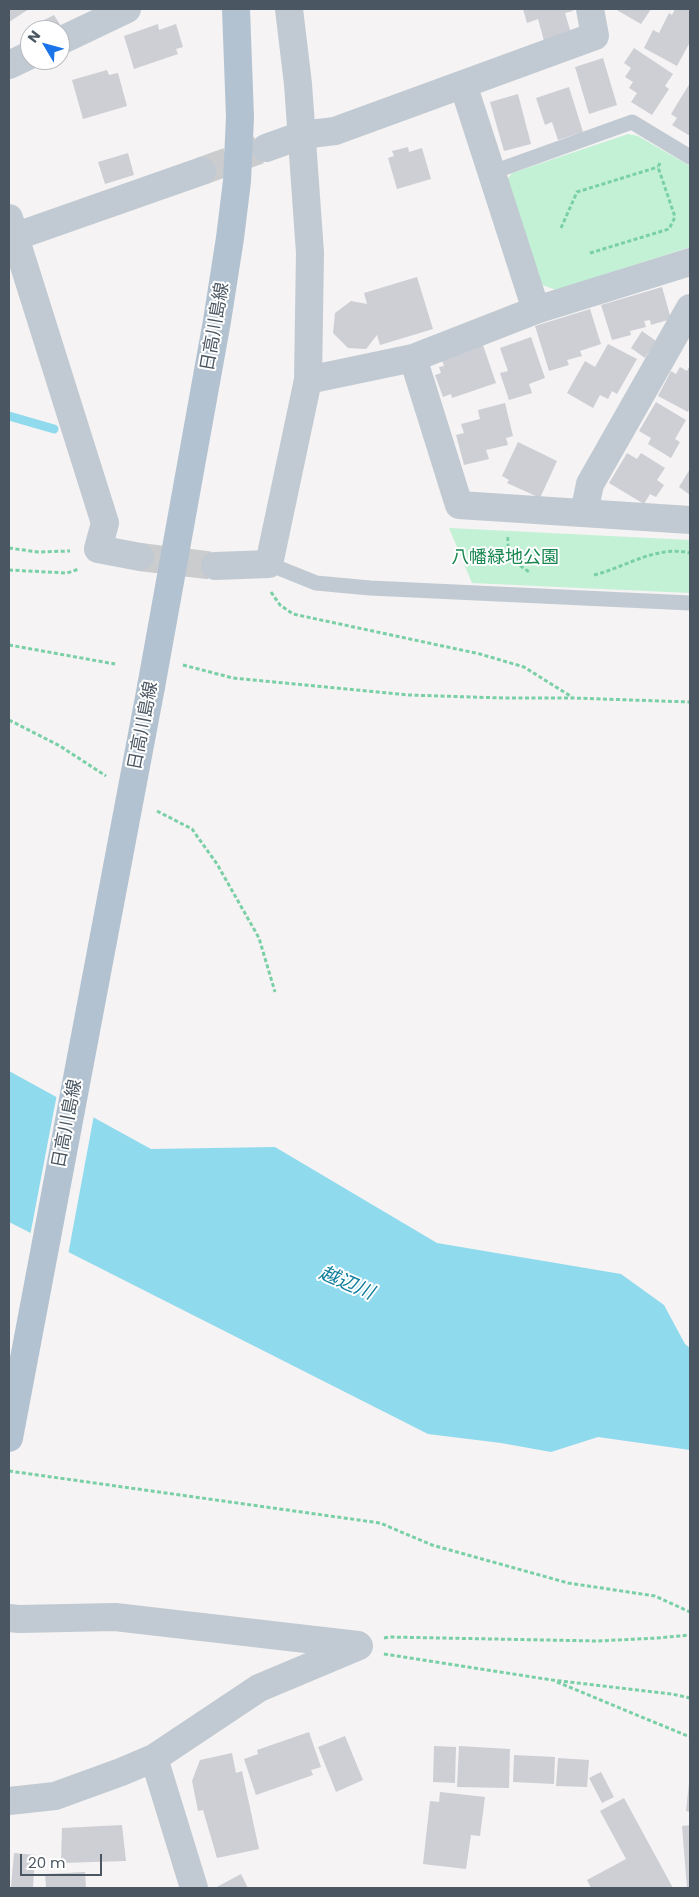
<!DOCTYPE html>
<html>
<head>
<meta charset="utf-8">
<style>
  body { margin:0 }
  #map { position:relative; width:699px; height:1897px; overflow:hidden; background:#f5f3f3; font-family:Poppins,sans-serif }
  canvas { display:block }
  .frame { position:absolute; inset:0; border:10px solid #4a5661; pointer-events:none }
  .north { position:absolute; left:20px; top:20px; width:50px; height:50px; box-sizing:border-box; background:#fff; border:1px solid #b7bbc0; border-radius:50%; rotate:307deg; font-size:14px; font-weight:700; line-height:20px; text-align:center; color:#4a5661 }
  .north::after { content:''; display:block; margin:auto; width:18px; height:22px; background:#1a73e8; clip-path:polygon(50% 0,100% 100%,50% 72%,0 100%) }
  .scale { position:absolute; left:20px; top:1854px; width:82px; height:22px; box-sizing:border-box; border:2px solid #4a5661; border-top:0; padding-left:6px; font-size:15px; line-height:18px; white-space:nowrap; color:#4a5661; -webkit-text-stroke:4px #fff; paint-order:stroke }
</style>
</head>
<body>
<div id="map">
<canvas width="699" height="1897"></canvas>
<div class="frame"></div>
<div class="north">N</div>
<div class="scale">20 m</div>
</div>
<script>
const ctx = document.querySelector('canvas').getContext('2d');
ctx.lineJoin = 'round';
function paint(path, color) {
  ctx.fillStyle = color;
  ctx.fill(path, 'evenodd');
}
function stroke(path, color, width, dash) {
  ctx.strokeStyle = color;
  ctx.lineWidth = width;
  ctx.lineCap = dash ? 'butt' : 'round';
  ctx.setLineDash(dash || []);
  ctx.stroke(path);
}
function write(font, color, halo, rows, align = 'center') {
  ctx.font = font + ' Poppins,"Noto Sans JP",sans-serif';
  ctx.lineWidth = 4;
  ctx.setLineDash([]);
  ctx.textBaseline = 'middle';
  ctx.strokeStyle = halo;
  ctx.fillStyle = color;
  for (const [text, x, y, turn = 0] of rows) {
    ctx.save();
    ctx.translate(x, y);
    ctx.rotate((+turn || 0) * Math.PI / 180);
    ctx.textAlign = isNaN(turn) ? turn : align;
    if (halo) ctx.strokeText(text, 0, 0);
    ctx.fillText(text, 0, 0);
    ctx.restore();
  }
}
const green = new Path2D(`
  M628,134L638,136L690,166V247L556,290L537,283L506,181L512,173Z
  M449,528L690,540V593L472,583Z`);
const water = new Path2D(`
  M9,1071L151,1149L275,1147L437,1243L621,1274L664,1305L685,1344L690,1348V1450L598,1437L551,1452L501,1443L428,1434L9,1222Z`);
const pier = new Path2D(`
  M57,1094L94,1115L68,1255L30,1236Z`);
const stream = new Path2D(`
  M9,416L54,429`);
const building = new Path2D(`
  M9,9H29L9,22Z
  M523,9H572L573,11L565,13L571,33L544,41L538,19L527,23Z
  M615,9H651L641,24Z
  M675,9H686L690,11V42L677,66L644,48L653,30L659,33L669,13L672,15Z
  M54,15L61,26L50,30L44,20Z
  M158,24L159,30L176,24L183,47L176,49L178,54L134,69L124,36Z
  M634,48L673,74L665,86L669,89L652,115L631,102L637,93L629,88L633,82L625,77L631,68L624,63Z
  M603,58L617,105L589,114L575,67Z
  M107,70L109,75L118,73L127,106L83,119L72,80Z
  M690,83V136L672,125L677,118L671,114Z
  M569,87L583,132L558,140L552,122L545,125L536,98Z
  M518,94L531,144L504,151L490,102Z
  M408,147L409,152L422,148L431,179L397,189L388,158L394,156L392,151Z
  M128,153L134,175L105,184L98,162Z
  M417,277L433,329L380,345L377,335L366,349L348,348L333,333L335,313L351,301L367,304L364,293Z
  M662,287L671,319L651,325L650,320L644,321L646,327L630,331L631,335L612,340L601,305Z
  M590,309L601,344L580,351L582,356L567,360L569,365L549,371L535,326Z
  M642,331L656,341L645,358L631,348Z
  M531,337L545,378L529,384L532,393L509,400L500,373L508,371L500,348Z
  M608,344L637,359L617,394L612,391L608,399L600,395L593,408L567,393L585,361L595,367Z
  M483,345L496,383L452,398L451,394L443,397L435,375L441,373L439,367L444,366L442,360Z
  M690,365V408L688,412L658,396L671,371L676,374L680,367L687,371Z
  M656,402L686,420L675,439L680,442L671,458L648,444L651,438L639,431Z
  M505,403L513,436L506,438L508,445L486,450L489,459L464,465L456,435L464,433L461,424L480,419L478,410Z
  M518,442L557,461L540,498L507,483L509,480L502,476Z
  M627,453L637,459L641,453L665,468L657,480L664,485L656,497L650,494L644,504L609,483Z
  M690,469V495L679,487Z
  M309,1732L321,1767L311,1770L313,1775L256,1795L244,1759L258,1754L257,1750Z
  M345,1736L363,1780L336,1792L318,1747Z
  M434,1746L456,1747L455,1783L433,1782Z
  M459,1746L510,1749L509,1788L457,1787Z
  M232,1753L236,1773L242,1771L259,1849L217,1858L203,1810L198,1811L192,1781L200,1760Z
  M514,1755L555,1757L554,1784L513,1782Z
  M558,1758L589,1760L587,1787L556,1786Z
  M601,1772L614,1797L602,1803L589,1778Z
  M689,1783H690V1812L686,1811Z
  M440,1792L485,1797L480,1836L471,1835L466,1869L423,1864L430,1801L439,1802Z
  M624,1798L673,1888H591L587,1880L626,1859L600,1811Z
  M122,1825L126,1861L61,1863L62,1828Z
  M690,1825V1888H687L682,1826Z
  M14,1853L35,1855L33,1888L11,1887Z
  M85,1872L86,1888H46L45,1874Z
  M241,1874L248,1888H215Z`);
const streetTunnel = new Path2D(`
  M202,171L259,150
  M140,557L215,566`);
const path = new Path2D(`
  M561,228L577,192L658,167
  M590,253L669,229L675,217L658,167L660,163
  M508,537C506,554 517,565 531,573
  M9,548L38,552L70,551
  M9,570L67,573L79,569
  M594,575C626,567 656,545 690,553
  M271,592L280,605L293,614L480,654L524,667L572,697
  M9,645L115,664
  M183,665L233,678L409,695L503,698H573L690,702
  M9,720L60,746L106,776
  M157,811L192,829L217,864L259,938L275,992
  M9,1471L380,1523L432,1545L568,1583L655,1596L690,1612
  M384,1638L390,1637L598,1641L657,1638L690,1635
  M384,1654L552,1680L672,1694L690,1698
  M557,1682L690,1737`);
const lane = new Path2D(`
  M493,172L632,122L690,157
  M269,564L316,583L370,588L690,603`);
const street = new Path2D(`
  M60,41L127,9
  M9,65L30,55
  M463,84L536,310
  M266,148L302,135L335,131L595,36L590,9
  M9,218L105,523L98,549L140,557
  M14,237L202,171
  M413,358L459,505L690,520
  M308,380L413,358L536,310L690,262
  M584,513L590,484L690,308
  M215,566L269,564L308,380L310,253L298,84L289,9
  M9,1618L19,1619L115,1617L358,1645
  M154,1758L194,1888
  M9,1801L55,1796L121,1772L154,1758L259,1688L359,1646`);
const primary = new Path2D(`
  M151,687L217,321L230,238L237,181L240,117L236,9`);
const primaryBridge = new Path2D(`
  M9,1438L151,687`);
const streetNames = [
  ["日高川島線",216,327,-80],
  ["日高川島線",144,726,-79],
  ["日高川島線",68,1124,-79]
];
const parkNames = [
  ["八幡緑地公園",505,558]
];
const waterNames = [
  ["越辺川",346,1284,23]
];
paint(green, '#c3f1d5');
paint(water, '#90daee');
paint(pier, '#f5f3f3');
stroke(stream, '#90daee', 9);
paint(building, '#cdcfd5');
stroke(streetTunnel, '#caccce', 28, [28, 14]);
stroke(path, '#7ad0a6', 3, [4, 2.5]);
stroke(lane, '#c1cad2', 15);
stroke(street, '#c1cad2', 28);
stroke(primary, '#b3c2d1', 28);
stroke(primaryBridge, '#b3c2d1', 28);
write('18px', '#4a5661', '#fff', streetNames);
write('18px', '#17864f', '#fff', parkNames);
write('italic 19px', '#0c7c9b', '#fff', waterNames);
</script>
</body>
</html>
